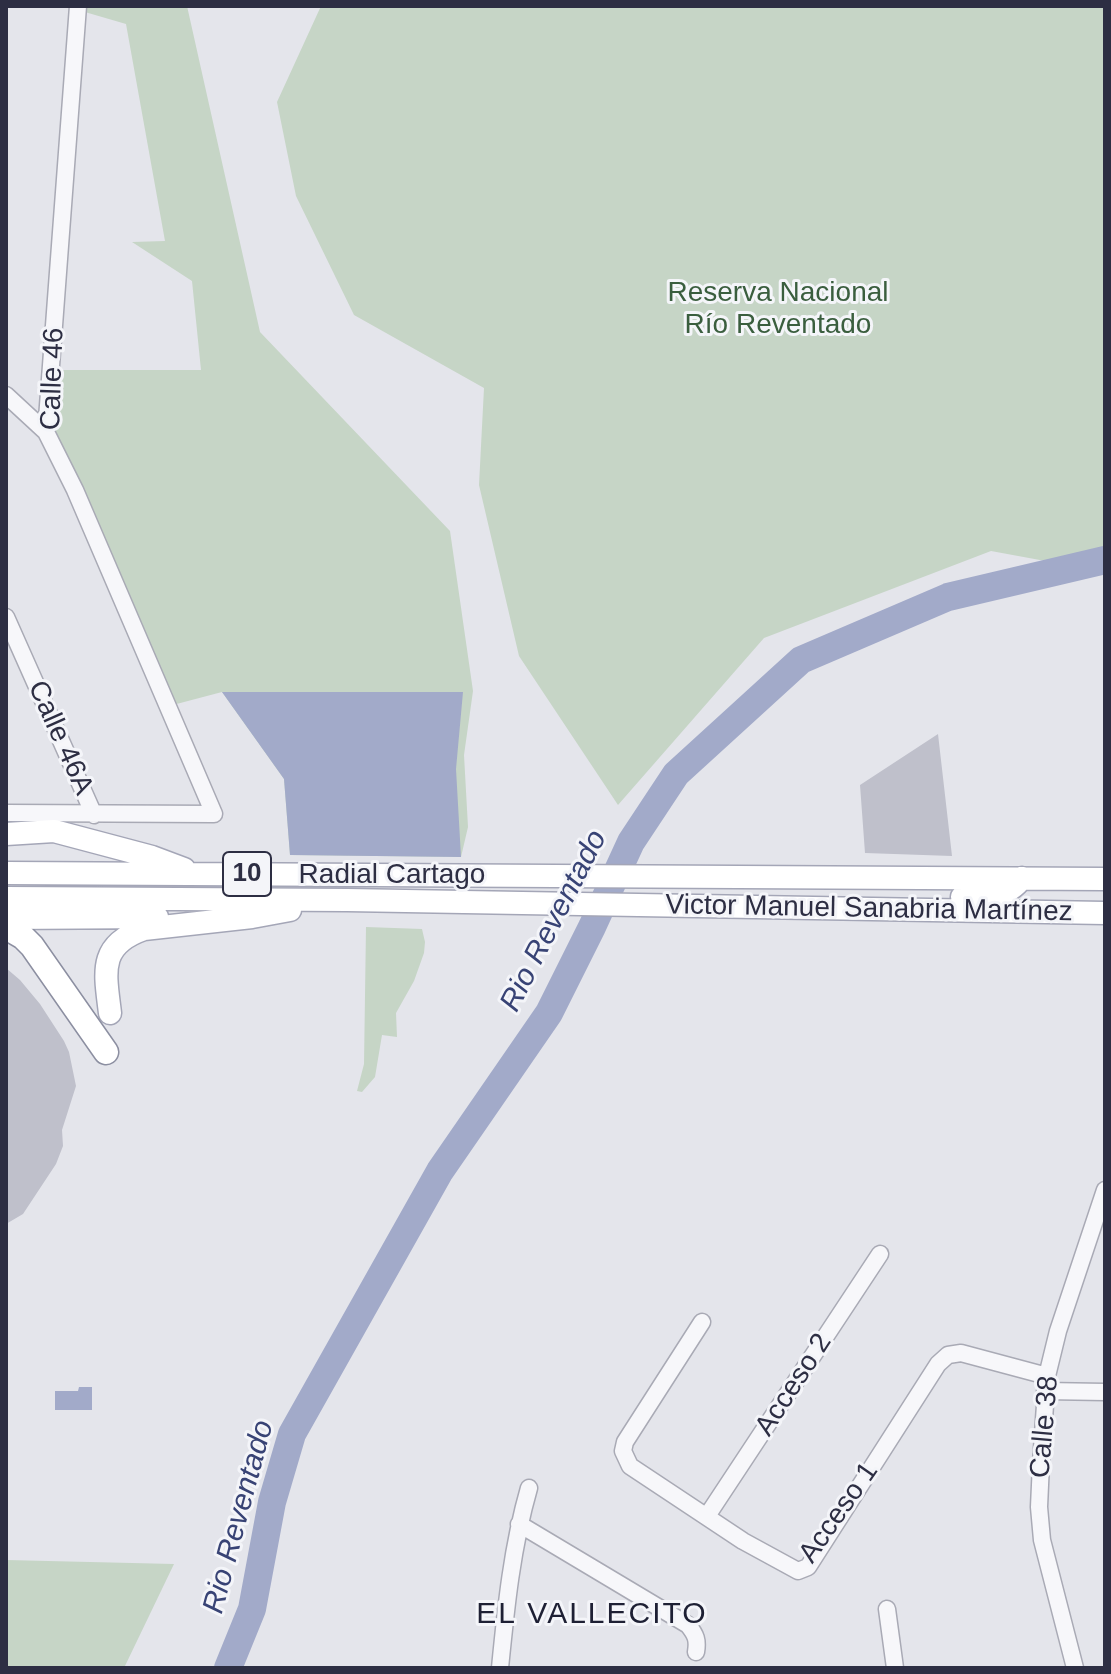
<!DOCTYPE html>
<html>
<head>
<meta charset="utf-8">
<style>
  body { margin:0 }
  #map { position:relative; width:1111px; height:1674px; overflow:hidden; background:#e4e5eb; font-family:Helvetica,sans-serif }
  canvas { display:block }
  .frame { position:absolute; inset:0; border:8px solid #2d2e43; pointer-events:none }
</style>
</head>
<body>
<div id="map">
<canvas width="1111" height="1674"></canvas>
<div class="frame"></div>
</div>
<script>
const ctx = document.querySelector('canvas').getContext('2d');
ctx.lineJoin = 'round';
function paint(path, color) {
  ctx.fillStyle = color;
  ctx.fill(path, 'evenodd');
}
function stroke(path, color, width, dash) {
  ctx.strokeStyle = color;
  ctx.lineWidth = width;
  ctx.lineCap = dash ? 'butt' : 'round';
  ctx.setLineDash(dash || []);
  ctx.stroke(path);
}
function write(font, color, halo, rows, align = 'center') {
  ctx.font = font + ' Helvetica,sans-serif';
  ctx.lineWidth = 6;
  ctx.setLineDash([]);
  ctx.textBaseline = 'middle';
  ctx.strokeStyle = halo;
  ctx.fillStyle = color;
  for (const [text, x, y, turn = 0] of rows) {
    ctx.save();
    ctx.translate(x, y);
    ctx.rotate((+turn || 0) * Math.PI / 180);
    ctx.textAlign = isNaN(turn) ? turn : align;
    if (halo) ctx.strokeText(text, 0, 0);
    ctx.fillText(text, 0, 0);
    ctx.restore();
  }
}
const green = new Path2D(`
  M78,6H187L260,332L450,531L473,691L464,755L468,827L461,857L290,855L284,779L222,692L169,706L46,432L51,370H201L192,281L132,242L165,241L126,24L78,10Z
  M321,6H1105V572L991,551L764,638L618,805L519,656L479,485L484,388L354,315L296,196L277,102Z
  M366,927L422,929L425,942L424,953L414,981L396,1013L397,1037L382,1035L375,1077L362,1092L357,1091L364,1064Z
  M6,1560L174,1564L124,1668H6Z`);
const water = new Path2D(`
  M222,692H463L456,769L461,857L290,855L284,779Z
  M79,1387H92V1410H55V1391H78Z`);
const river = new Path2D(`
  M228,1668L252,1609L272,1502L292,1434L440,1171L549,1013L592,927L631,842L676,774L801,660L948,597L1105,560`);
const building = new Path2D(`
  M938,734L952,856L865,853L860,785Z
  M6,968L20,980L40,1004L64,1041L69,1052L76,1086L62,1130L63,1146L56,1164L23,1214L6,1224Z`);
const minor = new Path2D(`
  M6,395L46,432
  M6,617L94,815
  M6,813L214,814L75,490L46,432L78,6
  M702,1322L625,1442L623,1451L630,1466L743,1541L798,1571L808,1567L938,1364L948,1355L961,1353L1047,1376
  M1045,1391L1105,1392
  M707,1516L880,1254
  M519,1524L688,1625C696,1635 698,1640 696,1652
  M887,1609L895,1668
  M500,1668C506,1607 512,1547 529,1488
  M1075,1668L1042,1540L1039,1507L1041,1463L1047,1376L1058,1331L1105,1190`);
const major = new Path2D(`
  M6,834L54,831L152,857L184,869
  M6,873L1105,879
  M962,897C986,898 1007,898 1022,878
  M6,898L347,900L1105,913
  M6,918L157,917
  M110,1013C105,972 98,945 144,929L252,917L290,910`);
const highway = new Path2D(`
  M6,927L23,937L32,946L106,1052`);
const shields = [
  [247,874,48]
];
const shieldNames = [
  ["10",247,874]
];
const parkNames = [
  ["Reserva Nacional",778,293],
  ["Río Reventado",778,325]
];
const streetNames = [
  ["Calle 46",53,379,-88],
  ["Calle 46A",60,738,66],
  ["Radial Cartago",392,875],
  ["Victor Manuel Sanabria Martínez",869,909,1],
  ["Acceso 2",794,1385,-57],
  ["Calle 38",1045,1427,-85],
  ["Acceso 1",839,1513,-55]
];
const waterNames = [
  ["Rio Reventado",554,921,-63],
  ["Rio Reventado",239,1517,-75]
];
const neighbourhoodNames = [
  ["EL VALLECITO",592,1615]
];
paint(green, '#c6d5c6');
paint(water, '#a2aac9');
stroke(river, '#a2aac9', 28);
paint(building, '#bfc0cb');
stroke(minor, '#a9aab5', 19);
stroke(major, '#a4a6b7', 25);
stroke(highway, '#8c8fa1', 27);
stroke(minor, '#f7f7fa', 16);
stroke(major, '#fff', 22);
stroke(highway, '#fff', 24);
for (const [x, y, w] of shields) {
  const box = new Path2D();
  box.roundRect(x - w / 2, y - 22, w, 44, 6);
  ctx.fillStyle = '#f4f5f9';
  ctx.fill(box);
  stroke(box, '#2d2e43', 2);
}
write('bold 26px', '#2d2e43', null, shieldNames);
write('28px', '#3a5e3e', '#f4f5f9', parkNames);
write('28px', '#2d2e43', '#f4f5f9', streetNames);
write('italic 30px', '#384375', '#f4f5f9', waterNames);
ctx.letterSpacing = '2px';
write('30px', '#1e2034', '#f4f5f9', neighbourhoodNames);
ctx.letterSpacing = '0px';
</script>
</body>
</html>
